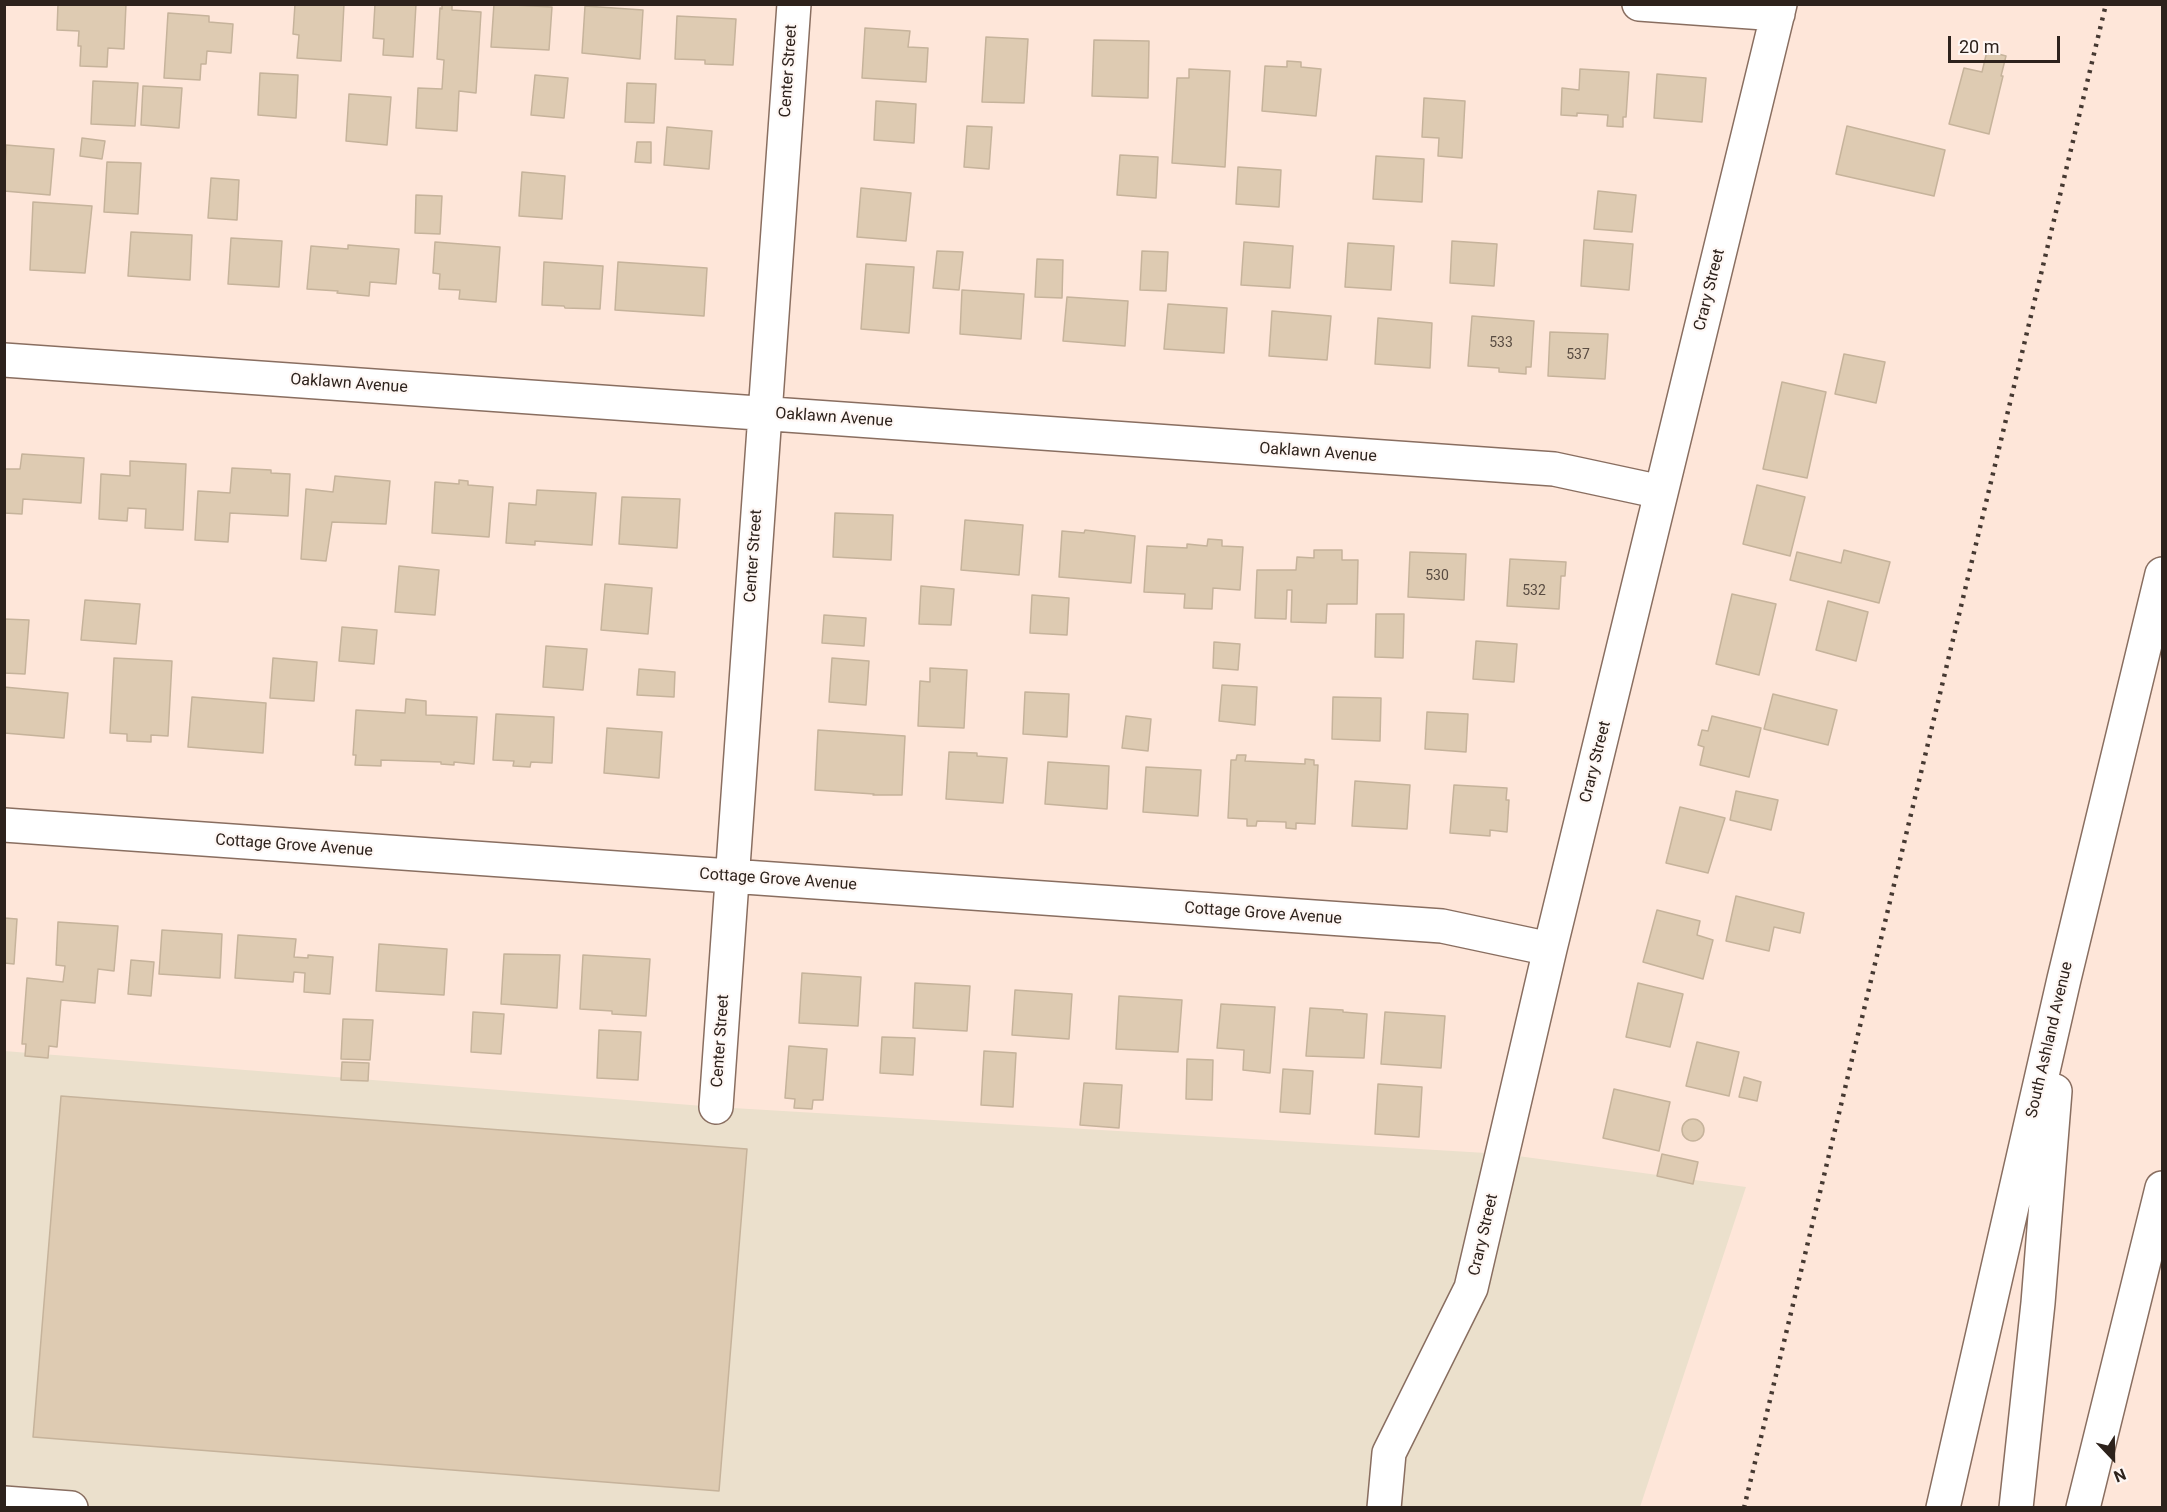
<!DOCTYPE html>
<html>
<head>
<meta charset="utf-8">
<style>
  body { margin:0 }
  #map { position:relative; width:2167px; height:1512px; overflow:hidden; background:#fee6d9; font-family:Roboto,sans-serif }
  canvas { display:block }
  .frame { position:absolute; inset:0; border:6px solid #2d221c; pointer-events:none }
  .north { position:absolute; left:2083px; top:1428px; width:60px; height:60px; -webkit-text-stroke:4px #fef7f4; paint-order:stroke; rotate:158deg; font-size:16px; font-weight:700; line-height:24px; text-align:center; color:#2d221c }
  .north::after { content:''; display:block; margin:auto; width:21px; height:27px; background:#2d221c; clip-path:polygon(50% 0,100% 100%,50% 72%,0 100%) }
  .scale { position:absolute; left:1948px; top:36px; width:112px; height:27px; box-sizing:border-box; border:3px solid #2d221c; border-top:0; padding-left:8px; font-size:18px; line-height:21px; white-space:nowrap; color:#2d221c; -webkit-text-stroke:4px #fef7f4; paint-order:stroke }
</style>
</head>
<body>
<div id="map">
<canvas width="2167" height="1512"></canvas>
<div class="frame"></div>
<div class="north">N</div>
<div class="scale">20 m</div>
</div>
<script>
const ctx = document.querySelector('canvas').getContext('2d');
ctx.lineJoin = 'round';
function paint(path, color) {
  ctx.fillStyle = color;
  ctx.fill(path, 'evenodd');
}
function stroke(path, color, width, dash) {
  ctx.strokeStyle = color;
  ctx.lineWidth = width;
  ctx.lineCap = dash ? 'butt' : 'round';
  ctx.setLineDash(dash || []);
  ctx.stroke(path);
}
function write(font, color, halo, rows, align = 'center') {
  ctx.font = font + ' Roboto,sans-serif';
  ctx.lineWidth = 4.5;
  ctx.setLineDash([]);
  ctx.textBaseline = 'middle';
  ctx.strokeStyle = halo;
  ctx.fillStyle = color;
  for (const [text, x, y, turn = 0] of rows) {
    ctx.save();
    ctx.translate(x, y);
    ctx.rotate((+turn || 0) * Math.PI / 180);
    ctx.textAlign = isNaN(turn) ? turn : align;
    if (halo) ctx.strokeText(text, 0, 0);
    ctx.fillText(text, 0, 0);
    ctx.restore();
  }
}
const industrial = new Path2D(`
  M4,1051L716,1107L1503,1154L1746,1187L1640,1507H5Z`);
const building = new Path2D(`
  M58,4H126L124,49L108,48L107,67L80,66L81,46H78L79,31L57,30Z
  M295,4H344L341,61L297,58L299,35L293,34Z
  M375,4H416L413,57L383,55L384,39L373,38Z
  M442,4H452V10L481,12L476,93L459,91L457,131L416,128L418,88L442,89L444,60L437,59L440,8L442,9Z
  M494,4L552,7L549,50L491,47Z
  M585,6L643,10L640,59L582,53Z
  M168,13L209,16V22L233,24L231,53L207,51L206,64H201L200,80L164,78Z
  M677,16L736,19L733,65L705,64V60L675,59Z
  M865,28L910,31L908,47L928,48L926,82L862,78Z
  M986,37L1028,39L1024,103L982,102Z
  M1094,40L1149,41L1148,98L1092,96Z
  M1987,51L2006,56L2001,76H2003L1989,134L1949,124L1964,68L1982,72Z
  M1287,61L1301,62V67L1321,69L1316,116L1262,111L1265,66L1287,67Z
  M1189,69L1230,71L1225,167L1172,163L1177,78H1189Z
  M1580,69L1629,72L1626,117H1623V127L1607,126L1608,115L1577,113V116L1561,115L1562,88L1579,90Z
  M260,73L298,75L296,118L258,115Z
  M1657,74L1706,78L1702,122L1654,118Z
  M535,75L568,78L564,118L531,115Z
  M93,81L138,83L135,126L91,124Z
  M627,83L656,84L654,123L625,122Z
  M143,86L182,88L179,128L141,125Z
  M349,94L391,97L387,145L346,141Z
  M1424,98L1465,101L1462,158L1438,156L1439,138L1422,137Z
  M876,101L916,104L914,143L874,140Z
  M967,126L992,127L989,169L964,167Z
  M1847,126L1945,150L1934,196L1836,174Z
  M667,127L712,131L709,169L664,165Z
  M82,138L105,141L102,159L80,156Z
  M637,142H651V163L635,162Z
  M6,145L54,149L50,195L4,191Z
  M1120,155L1158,157L1156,198L1117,195Z
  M1376,156L1424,159L1422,202L1373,199Z
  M107,162L141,163L138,214L104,212Z
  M1238,167L1281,170L1279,207L1236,204Z
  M522,172L565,176L562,219L519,216Z
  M211,178L239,180L237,220L208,218Z
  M861,188L911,193L906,241L857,237Z
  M1598,191L1636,195L1632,232L1594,229Z
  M416,195L442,196L440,234L415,233Z
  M33,202L92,206L85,273L30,270Z
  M131,232L192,235L190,280L128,276Z
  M231,238L282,241L279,287L228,284Z
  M1584,240L1633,244L1629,290L1581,286Z
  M1452,241L1497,244L1494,286L1450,283Z
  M435,242L500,247L496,302L459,299L460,290L439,289L440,274L433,273Z
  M1244,242L1293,246L1290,288L1241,285Z
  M1348,243L1394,246L1391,290L1345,287Z
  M348,245L399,249L396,284L370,282L369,296L337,293L338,291L307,289L311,246L348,249Z
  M937,251L963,252L959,290L933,288Z
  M1142,251L1168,252L1166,291L1140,290Z
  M1037,259L1063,260L1062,298L1035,297Z
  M544,262L603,266L600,309L565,308L564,306L542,305Z
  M618,262L707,268L704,316L615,310Z
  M866,264L914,267L909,333L861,329Z
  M962,290L1024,294L1021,339L960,334Z
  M1067,297L1128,301L1125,346L1063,341Z
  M1168,304L1227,308L1224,353L1164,349Z
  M1272,311L1331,316L1327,360L1269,356Z
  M1472,316L1534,321L1531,367H1526V374L1499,372V368L1468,366Z
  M1378,318L1432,323L1430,368L1375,364Z
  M1550,332L1608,334L1605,379L1548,376Z
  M1844,354L1885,362L1876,403L1835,394Z
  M1782,382L1826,392L1807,478L1763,469Z
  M22,454L84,458L81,503L23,499L22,514L4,513V469H20Z
  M130,461L186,464L183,530L145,528L146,509L128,508L127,521L99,519L101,474L130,476Z
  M232,468L271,470V473L290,474L288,516L230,513L228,542L195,540L198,491L230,493Z
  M335,476L390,481L386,524L332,522L326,561L301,559L306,489L333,492Z
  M459,480L468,481V485L493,487L489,537L432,533L435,482L459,484Z
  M1757,485L1805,497L1790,556L1743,544Z
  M537,490L596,493L592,545L535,541V545L506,543L509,503L536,505Z
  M622,497L680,499L677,548L619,544Z
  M835,513L893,515L891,560L833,557Z
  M965,520L1023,525L1019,575L961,570Z
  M1085,530L1135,536L1131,583L1059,577L1062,531L1084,533Z
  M1208,539L1222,540V546L1243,547L1240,590L1213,588L1212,609L1184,608L1185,594L1144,592L1147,546L1187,548V544L1207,546Z
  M1314,550H1342V560H1358L1357,604H1327L1326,623L1291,622L1292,590H1287L1286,619L1255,618L1257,570H1296L1297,557L1314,558Z
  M1844,550L1890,562L1879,603L1790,580L1797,552L1841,563Z
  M1410,552L1466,554L1464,600L1408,597Z
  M1510,559L1566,562L1565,576H1561L1559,609L1507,606Z
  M399,566L439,570L435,615L395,612Z
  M605,584L652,588L648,634L601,630Z
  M921,586L954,589L951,625L919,624Z
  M1732,594L1776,604L1759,675L1716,664Z
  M1032,595L1069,598L1067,635L1030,633Z
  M85,600L140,604L136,644L81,640Z
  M1828,601L1868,612L1856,661L1816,650Z
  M1376,614H1404L1403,658L1375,657Z
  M824,615L866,618L864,646L822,643Z
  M4,619L29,620L25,674L4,673Z
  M342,627L377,630L374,664L339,661Z
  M1476,641L1517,644L1514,682L1473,679Z
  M1214,642L1240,644L1238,670L1213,668Z
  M546,646L587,649L583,690L543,687Z
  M114,658L172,661L168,736L151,735V742L127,741V734L110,733Z
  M273,658L317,662L314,701L270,698Z
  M832,658L869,661L866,705L829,702Z
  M930,668L967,670L964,728L918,726L920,681L930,682Z
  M639,669L675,672L674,697L637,695Z
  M1222,685L1257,687L1255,725L1219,721Z
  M4,687L68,693L64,738L4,733Z
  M1025,692L1069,694L1067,737L1023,734Z
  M1773,694L1837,710L1828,745L1764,729Z
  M192,697L266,703L263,753L188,747Z
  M1333,697L1381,698L1380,741L1332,739Z
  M406,699L426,701V715L477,717L474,764L454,762V765L441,764V762L381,760V766L355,765L356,755H353L356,710L405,713Z
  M1427,712L1468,714L1466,752L1425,749Z
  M496,714L554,717L552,763L531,762L530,767L513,766L514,761L493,760Z
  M1126,716L1151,719L1148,751L1122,748Z
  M1712,716L1761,728L1749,777L1700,765L1704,747L1698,745L1702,730L1708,731Z
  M607,728L662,732L659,778L604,773Z
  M818,730L905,736L902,795H873L874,794L815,790Z
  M949,752L977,753V756L1007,758L1003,803L946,799Z
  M1237,755H1246L1245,761L1305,764V759L1314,760V765H1318L1315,824L1296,823V829L1286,828V822L1257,821L1256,826H1247V819L1228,818L1231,760H1236Z
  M1048,762L1109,766L1107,809L1045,804Z
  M1146,767L1201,770L1198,816L1143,812Z
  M1355,781L1410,785L1407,829L1352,826Z
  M1454,785L1507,788L1506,800H1509L1507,832L1490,830V836L1450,833Z
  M1736,791L1778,800L1771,830L1730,820Z
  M1680,807L1725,818L1708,873L1666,863Z
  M1736,896L1804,913L1800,933L1774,927L1769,951L1726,941Z
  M1657,910L1700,921L1697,935L1713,940L1703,979L1643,962Z
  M4,918L17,919L14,964L4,963Z
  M58,922L118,926L114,971L98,969L95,1003L61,1000L57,1047L49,1046L48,1058L25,1056L26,1044H22L27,978L63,982L65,966L56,965Z
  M162,930L222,934L220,978L159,974Z
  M238,935L296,939L294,957L308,958V955L333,957L330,994L304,992L305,973L294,972L293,982L235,978Z
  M379,944L447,949L444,995L376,991Z
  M504,954L560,955L557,1008L501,1004Z
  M583,955L650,959L646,1016L612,1014V1011L580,1009Z
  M131,960L154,962L151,996L128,994Z
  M802,973L861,977L858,1026L799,1023Z
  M915,983L970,986L967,1031L913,1028Z
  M1638,983L1683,994L1670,1047L1626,1037Z
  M1015,990L1072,994L1069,1039L1012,1035Z
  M1119,996L1182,1000L1178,1052L1116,1049Z
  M1221,1004L1275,1007L1270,1073L1243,1070L1244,1050L1217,1048Z
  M1310,1008L1343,1010V1012L1367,1014L1364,1058L1306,1056Z
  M473,1012L504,1014L501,1054L471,1052Z
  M1385,1012L1445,1016L1441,1068L1381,1064Z
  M343,1019L373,1020L370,1060L341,1059Z
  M599,1030L641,1032L638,1080L597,1078Z
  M882,1037L915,1038L913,1075L880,1073Z
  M1697,1042L1739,1052L1729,1096L1686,1086Z
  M789,1046L827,1049L823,1100H813L812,1109L794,1108L795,1099L785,1098Z
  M984,1051L1016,1053L1013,1107L981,1105Z
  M1187,1059L1213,1060L1212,1100L1186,1099Z
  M342,1062L369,1063L368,1081L341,1080Z
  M1283,1069L1313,1071L1310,1114L1280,1112Z
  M1744,1077L1761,1082L1757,1101L1739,1097Z
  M1084,1083L1122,1085L1119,1128L1080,1125Z
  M1378,1084L1422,1087L1419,1137L1375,1134Z
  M1614,1089L1670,1102L1659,1151L1603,1138Z
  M61,1096L747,1149L719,1491L33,1437Z
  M1682 1130a11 11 0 1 1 22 0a11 11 0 1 1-22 0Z
  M1662,1154L1698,1162L1693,1184L1657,1176Z`);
const street = new Path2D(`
  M1639,4L1778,14
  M4,360L1554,469L1661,492
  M4,825L1442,926L1550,949
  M716,1107L794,4
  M4,1503L71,1508
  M1384,1508L1389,1453L1471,1288L1550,949L1780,4`);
const secondary = new Path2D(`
  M1943,1508L2064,979L2162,574
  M2016,1508L2038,1303L2055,1091
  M2083,1508L2162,1188`);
const rail = new Path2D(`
  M1744,1508L2106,4`);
const numberNames = [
  ["533",1501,343],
  ["537",1578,355],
  ["530",1437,576],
  ["532",1534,591]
];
const streetNames = [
  ["Center Street",789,71,-86],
  ["Crary Street",1710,290,-76],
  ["Oaklawn Avenue",349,384,4],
  ["Oaklawn Avenue",834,418,4],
  ["Oaklawn Avenue",1318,453,4],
  ["Center Street",754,556,-86],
  ["Crary Street",1596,762,-76],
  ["Cottage Grove Avenue",294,846,4],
  ["Cottage Grove Avenue",778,880,4],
  ["Cottage Grove Avenue",1263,914,4],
  ["South Ashland Avenue",2050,1040,-77],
  ["Center Street",721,1041,-86],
  ["Crary Street",1484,1235,-77]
];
paint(industrial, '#ebe0cc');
paint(building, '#decbb2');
stroke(building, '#c6b39b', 1.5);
stroke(street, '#896e60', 36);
stroke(secondary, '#896e60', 36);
stroke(street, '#fff', 33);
stroke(secondary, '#fff', 33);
stroke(rail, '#463932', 4.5, [3, 6]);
write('14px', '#594c42', null, numberNames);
write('16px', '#2d221c', '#fef7f4', streetNames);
</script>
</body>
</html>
